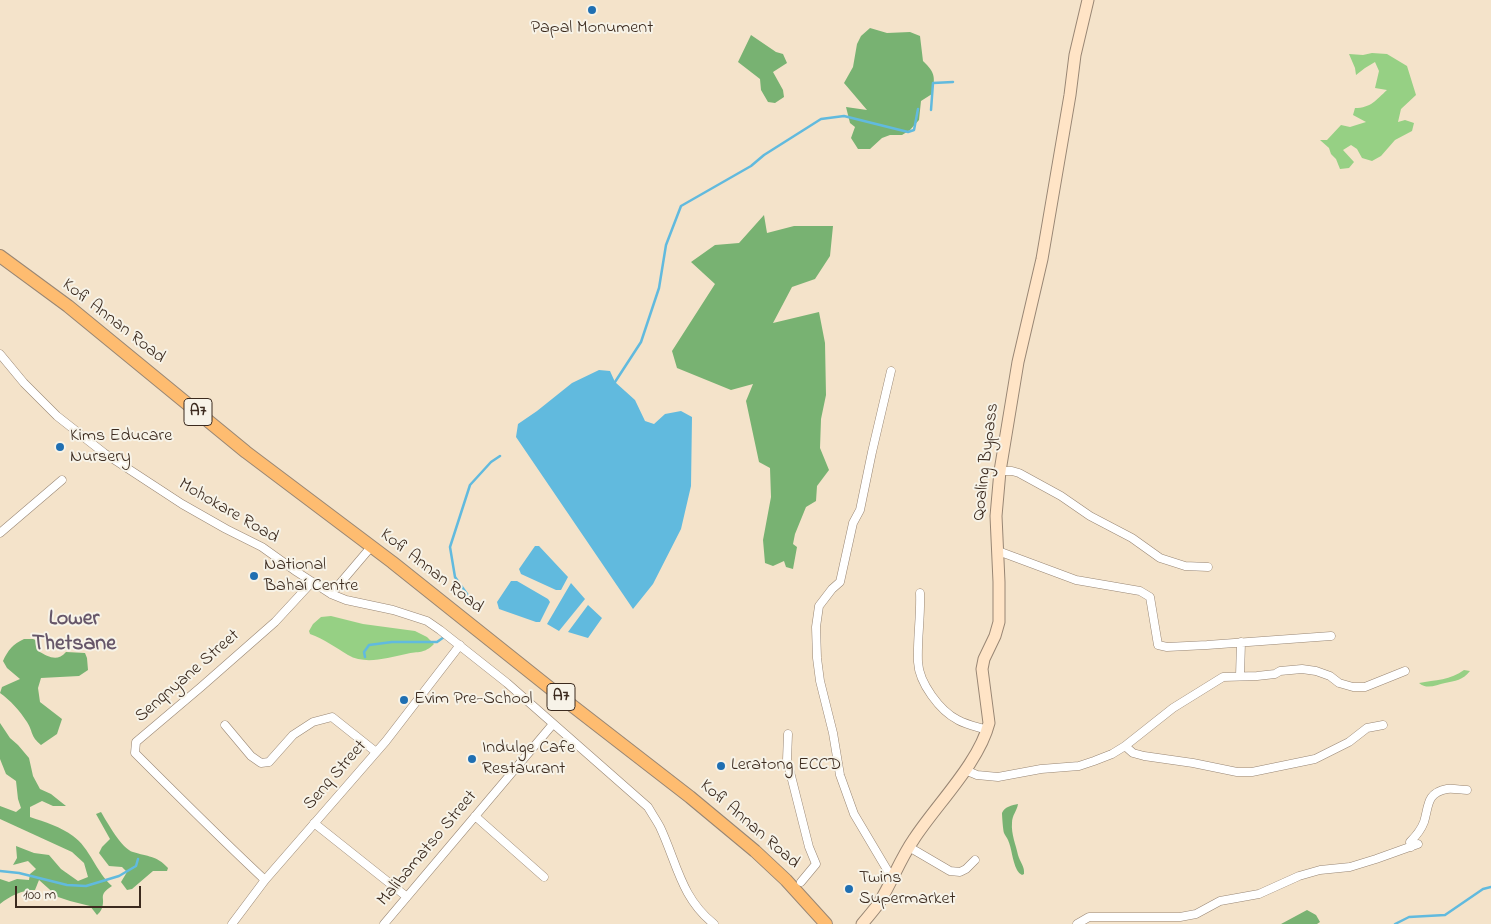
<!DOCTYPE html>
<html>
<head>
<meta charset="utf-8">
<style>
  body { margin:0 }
  #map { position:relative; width:1491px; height:924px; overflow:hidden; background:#f4e3ca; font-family:"Indie Flower",sans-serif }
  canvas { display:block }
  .scale { position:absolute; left:15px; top:886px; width:126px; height:22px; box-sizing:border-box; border:2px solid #3b2a1e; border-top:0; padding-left:6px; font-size:15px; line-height:18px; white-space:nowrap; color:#3b2a1e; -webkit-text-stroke:4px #f7f3e8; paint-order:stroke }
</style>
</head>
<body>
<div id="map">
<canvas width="1491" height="924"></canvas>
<div class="scale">100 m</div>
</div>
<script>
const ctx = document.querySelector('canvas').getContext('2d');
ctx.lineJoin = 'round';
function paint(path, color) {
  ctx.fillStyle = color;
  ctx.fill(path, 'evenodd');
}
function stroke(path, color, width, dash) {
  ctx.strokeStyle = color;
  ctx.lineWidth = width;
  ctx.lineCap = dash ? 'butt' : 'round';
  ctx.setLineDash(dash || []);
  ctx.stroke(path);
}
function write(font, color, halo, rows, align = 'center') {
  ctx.font = font + ' "Indie Flower",sans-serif';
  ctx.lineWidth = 4;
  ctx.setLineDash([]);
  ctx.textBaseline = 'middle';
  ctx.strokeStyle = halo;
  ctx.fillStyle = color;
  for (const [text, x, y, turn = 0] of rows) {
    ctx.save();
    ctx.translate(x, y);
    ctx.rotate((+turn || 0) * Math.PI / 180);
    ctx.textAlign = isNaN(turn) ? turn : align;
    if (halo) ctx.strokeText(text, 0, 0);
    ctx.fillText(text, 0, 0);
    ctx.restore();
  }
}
const green = new Path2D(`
  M1372,53L1387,54L1407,66L1416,95L1401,109L1398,122L1405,120L1414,123L1412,131L1395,140L1381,156L1372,161L1362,158L1357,149L1351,145L1343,150L1354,162L1349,168L1340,169L1336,159L1331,154L1329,148L1320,140H1327L1341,125L1350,127L1366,122L1353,115L1355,108C1371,108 1376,100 1387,90L1375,88L1379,71L1375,62L1365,68L1356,75L1355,68L1349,54L1363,55Z
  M331,616L363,624L415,631L427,637L434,644C424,654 419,651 406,654C387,658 365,665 348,655C335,647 324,639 310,634L309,631L313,624L321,617Z
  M1464,670L1470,671C1463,680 1455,681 1445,683C1436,685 1427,690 1419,683C1435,680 1451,680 1464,670Z`);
const forest = new Path2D(`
  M870,28L887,33L910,32L920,36L923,61C936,73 935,78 932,94L921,101L919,120L910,130L902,135H890L882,138L870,149H858L851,138L855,127L850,123L846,107L867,110L844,83L853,67L857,44L861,36Z
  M751,35L776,52L783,54L787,63L773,72L783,90L784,97L775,103L768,102L761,90L760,79L738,62Z
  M764,215L767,233L794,226H833L830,256L815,279L792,287L773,323L819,312L825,343L826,395L821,419L820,448L829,470L817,486L816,501L806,507L795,534L793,544L797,547L793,569L786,567L784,561L773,566L765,563L763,540L771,497L770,468L759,462L746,401L753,384L731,390L677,368L672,351L715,284L691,262L715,245L739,243Z
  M24,639H33L40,642L38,651C49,657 57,662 66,652L85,653L87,658L88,670L79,676L41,678L38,688L40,702L62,719L57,734L41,745C30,736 33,731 27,722C20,711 10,700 0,693L2,687L20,679L7,668L3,661C8,650 13,644 24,639Z
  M0,723L10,738L18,745L29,758L33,776L40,789L51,794L66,806H53L42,801L30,807V817C45,822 61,827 73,836C90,848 96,872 112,886C97,896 106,897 102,908C101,911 99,913 97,915L90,906L70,901L58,897L39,880L35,890C22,890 10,896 0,904V879L9,882L17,879L29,880L30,874L36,869L28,861L13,865L17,858L16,846L34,853L49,855L61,869L78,881L88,877L84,863L72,852L0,819V806L16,812L21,808L18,799L16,781L6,774L0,759Z
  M1018,804C1017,811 1012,815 1012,823C1011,834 1016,845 1018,855C1020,862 1025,867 1024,874L1022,875C1019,873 1019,873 1017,870C1012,860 1012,849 1008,840C1007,838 1005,835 1004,833C1003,830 1002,816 1002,813C1004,807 1012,805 1018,804Z
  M101,812C107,822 122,849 133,852C148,857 156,855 168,868L167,871H153L132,889L127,890L121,882L127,872L122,867L109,866L99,853L102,847L110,839L96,814Z
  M1307,910L1316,915L1320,922L1317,924H1281Z`);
const water = new Path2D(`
  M599,370L610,371L615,382L635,400L645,421L654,424L665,414L681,411L692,417L691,486L681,529L653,584L633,609L516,437L518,424L537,411L572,383Z
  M535,546H539L568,577L561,590H556L521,574L519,569Z
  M511,581H517L548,599L550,602L540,622H536L499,609L497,602Z
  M571,583L585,599L559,631L547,624Z
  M588,605L602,618L588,638L568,632Z`);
const stream = new Path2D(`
  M931,110L933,83L953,82
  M613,383L615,382L641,342L659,288L666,245L681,206L751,166L764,155L821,119L844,116L908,132L914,130L918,109
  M474,604L455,577L450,547L470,485L491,462L500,456
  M365,657L364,652L369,645L392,642H437L444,637
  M0,871L19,873L67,885L86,886L119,876L136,866L138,859
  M1395,924L1409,917L1445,915L1483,889L1491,887`);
const street = new Path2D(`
  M0,354L24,383L57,416L104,453L182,504L226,529L262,547L297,572L331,594L346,600L393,610L427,621L440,630L507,683L648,807C652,814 657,821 660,827C677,863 681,898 714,924
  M891,371L872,452L860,510L853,523L840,582L832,589L819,606L816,627L817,658L820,681L833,733L840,775L854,814L892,878
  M1000,471H1012L1019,473L1061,496L1090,516L1132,538L1160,558L1185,566L1208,567
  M0,533L62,480
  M998,551L1076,580L1140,591L1150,597L1158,645L1167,647L1207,645L1331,636
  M920,593C921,616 917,639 918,662C919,683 940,711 958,720C967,725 978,727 987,730
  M331,594L371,547
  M1240,676L1241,642
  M225,725L251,756L261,763L269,762L293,735L313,722L332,717L376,752
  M788,734L787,760L809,847L816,864L801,882
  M1125,746L1133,753L1144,756L1193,763L1237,772H1252L1315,759L1349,742L1367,728L1383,725
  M965,770L977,775L998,777L1041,769L1079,766L1094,761L1112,754L1125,746L1173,708L1223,677L1257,676L1275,674L1280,671L1302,669L1316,671L1330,676L1339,683L1353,687H1365L1405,671
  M475,816L544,877
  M314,823L407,897
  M909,847L950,871L960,872L966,869L975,860
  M1411,847L1410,842C1416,836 1421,830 1424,822C1429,806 1426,793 1447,789C1453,788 1461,790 1467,790
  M265,880C221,839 178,796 135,753L136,742L201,687L275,622L312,582
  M232,924L265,880L386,741L460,645
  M384,924L553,724
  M1077,924L1089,917H1180L1196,914L1220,901L1259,894L1299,876L1320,870L1350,867L1376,859L1418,844`);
const secondary = new Path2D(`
  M862,924C868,917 874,910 879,903C892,882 900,859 914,839C936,805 979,763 989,723L982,669L984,659L995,636L999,622V582L996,516L1000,471L1018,362L1042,259L1070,95L1075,55L1088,0`);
const primary = new Path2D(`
  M0,256L68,306L246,452L392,562L570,704L690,797L755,851L786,880L826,924`);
const markers = [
  [592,10,5,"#1f6fb2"],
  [60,447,5,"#1f6fb2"],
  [254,576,5,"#1f6fb2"],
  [404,700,5,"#1f6fb2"],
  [472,759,5,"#1f6fb2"],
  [721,766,5,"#1f6fb2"],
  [849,889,5,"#1f6fb2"]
];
const shields = [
  [198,412,28],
  [561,697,28]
];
const shieldNames = [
  ["A7",198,412],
  ["A7",561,697]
];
const poiNames = [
  ["Papal Monument",592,29,"center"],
  ["Kims Educare",70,437],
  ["Nursery",70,458],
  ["National",264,566],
  ["Bahaí Centre",264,587],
  ["Evim Pre-School",414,700],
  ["Indulge Cafe",482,749],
  ["Restaurant",482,770],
  ["Leratong ECCD",731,766],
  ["Twins",859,879],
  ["Supermarket",859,900]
];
const streetNames = [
  ["Kofi Annan Road",113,322,38],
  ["Qoaling Bypass",987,462,-83],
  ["Mohokare Road",228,512,30],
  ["Kofi Annan Road",431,572,38],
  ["Senqnyane Street",188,677,-41],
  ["Senq Street",336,776,-49],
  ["Kofi Annan Road",749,825,41],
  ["Malibamatso Street",428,849,-50]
];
const districtNames = [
  ["Lower",74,620],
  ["Thetsane",74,645]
];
paint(green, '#96d084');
paint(forest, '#78b272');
paint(water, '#61bade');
stroke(stream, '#61bade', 2.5);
stroke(street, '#988674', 9);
stroke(secondary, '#988674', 13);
stroke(primary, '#988674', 14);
stroke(street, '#fff', 8);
stroke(secondary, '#ffe4c6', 11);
stroke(primary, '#febc70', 12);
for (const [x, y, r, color] of markers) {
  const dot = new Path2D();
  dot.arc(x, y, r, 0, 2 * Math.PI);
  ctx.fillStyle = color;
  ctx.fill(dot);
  stroke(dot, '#f7f3e8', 2);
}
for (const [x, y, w] of shields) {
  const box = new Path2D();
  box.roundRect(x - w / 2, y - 13.5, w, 27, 4);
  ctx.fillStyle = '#f7f3e8';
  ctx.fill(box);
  stroke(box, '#3b2a1e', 1);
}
write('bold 16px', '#3b2a1e', null, shieldNames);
write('18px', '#3b2a1e', '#f7f3e8', poiNames, 'left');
write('18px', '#3b2a1e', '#f7f3e8', streetNames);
write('bold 22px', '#665669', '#f7f3e8', districtNames);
</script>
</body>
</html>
